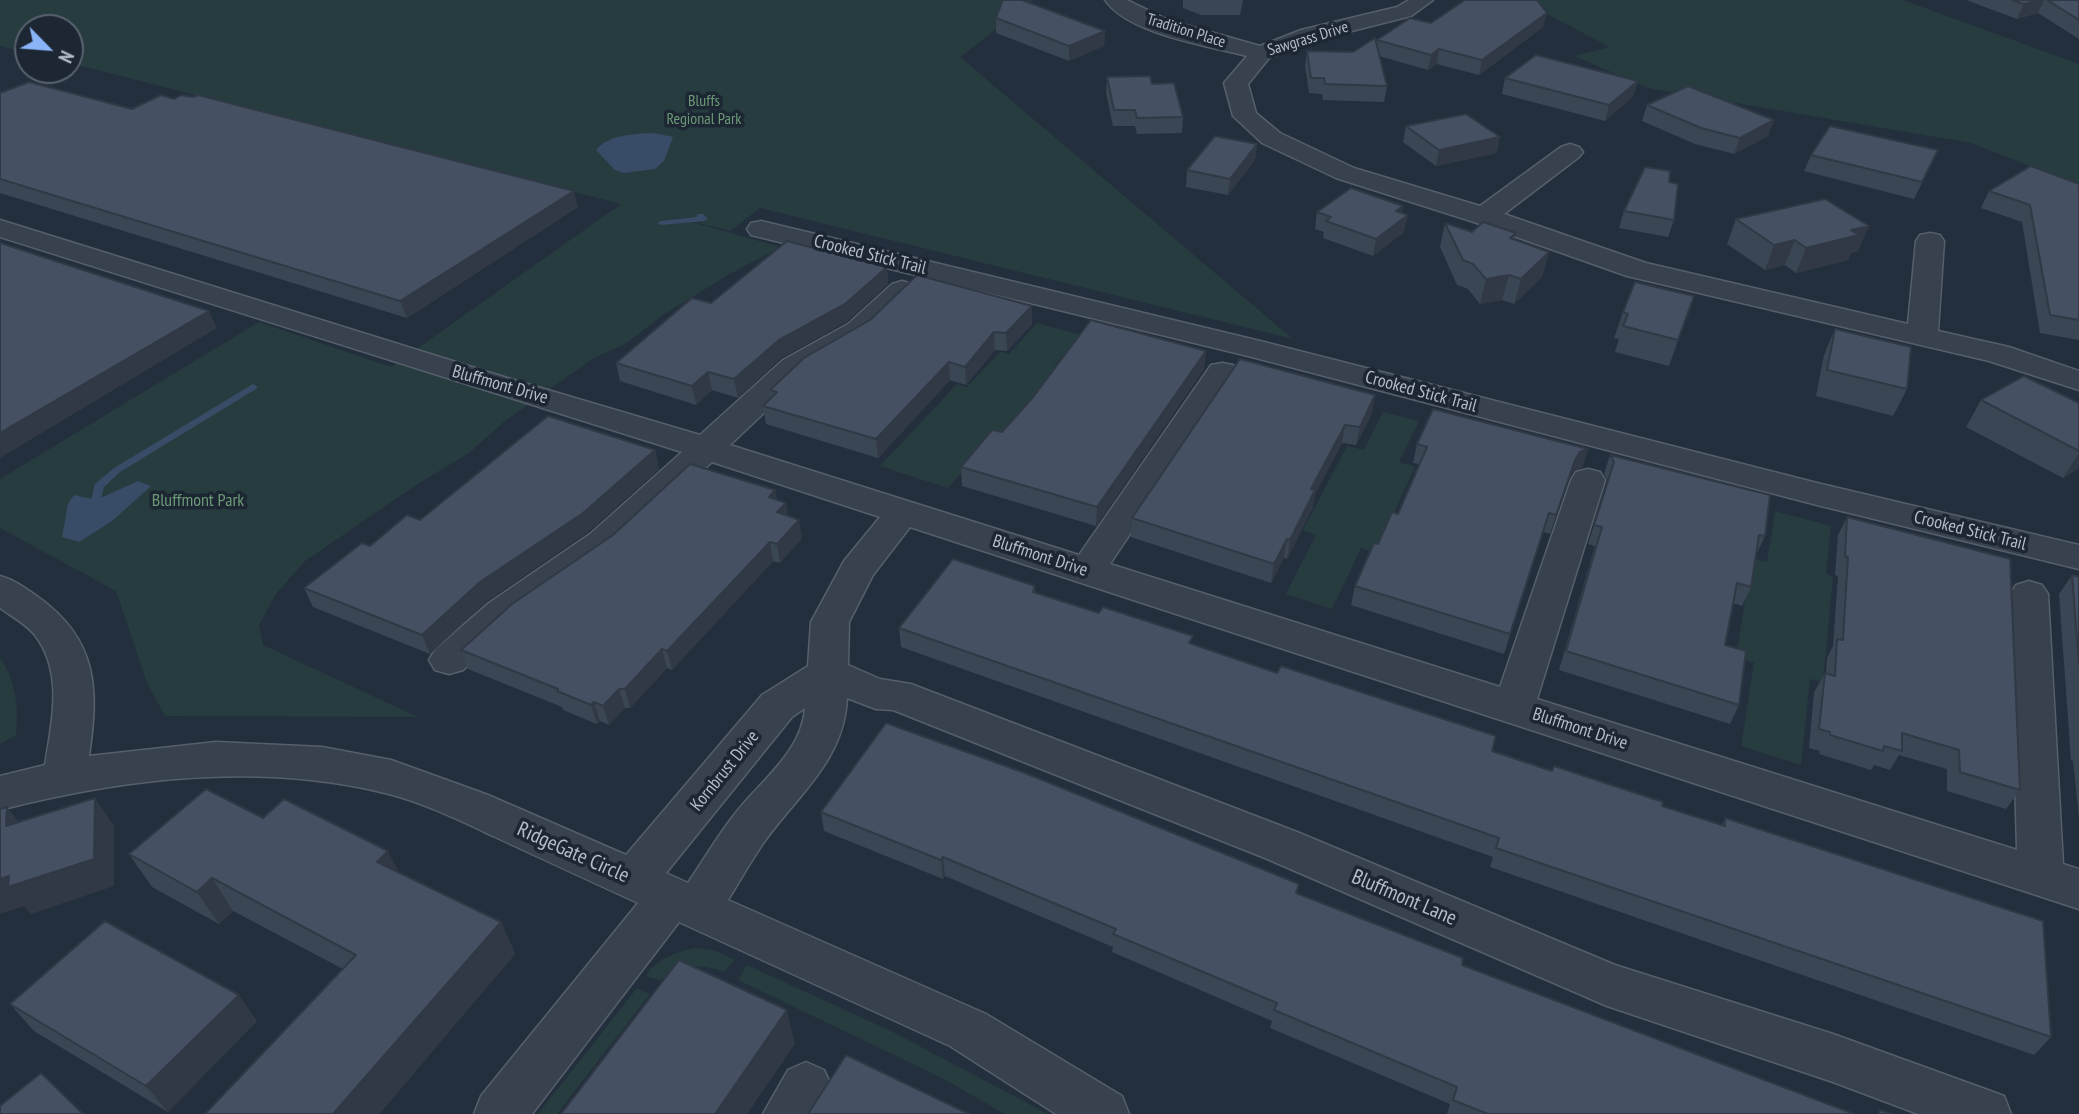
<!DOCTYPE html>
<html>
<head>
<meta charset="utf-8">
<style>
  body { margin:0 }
  #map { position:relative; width:2079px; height:1114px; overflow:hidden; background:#242f3e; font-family:"PT Sans Narrow",sans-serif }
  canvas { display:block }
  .north { position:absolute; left:14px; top:14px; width:70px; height:70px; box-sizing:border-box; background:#1d2633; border:2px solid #59626f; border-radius:50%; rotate:115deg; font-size:19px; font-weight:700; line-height:28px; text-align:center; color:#b4bcc9 }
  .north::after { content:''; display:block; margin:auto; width:24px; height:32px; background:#8ab4f8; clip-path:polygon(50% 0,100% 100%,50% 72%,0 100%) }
</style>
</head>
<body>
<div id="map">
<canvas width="2079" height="1114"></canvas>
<div class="north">N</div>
</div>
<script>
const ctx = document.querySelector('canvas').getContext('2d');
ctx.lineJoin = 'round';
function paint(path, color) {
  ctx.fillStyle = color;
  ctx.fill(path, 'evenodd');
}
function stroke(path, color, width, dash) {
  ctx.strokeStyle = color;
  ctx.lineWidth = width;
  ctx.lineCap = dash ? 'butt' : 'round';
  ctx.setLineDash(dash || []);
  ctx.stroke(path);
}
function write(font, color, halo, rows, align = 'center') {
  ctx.font = font + ' "PT Sans Narrow",sans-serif';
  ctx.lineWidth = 7;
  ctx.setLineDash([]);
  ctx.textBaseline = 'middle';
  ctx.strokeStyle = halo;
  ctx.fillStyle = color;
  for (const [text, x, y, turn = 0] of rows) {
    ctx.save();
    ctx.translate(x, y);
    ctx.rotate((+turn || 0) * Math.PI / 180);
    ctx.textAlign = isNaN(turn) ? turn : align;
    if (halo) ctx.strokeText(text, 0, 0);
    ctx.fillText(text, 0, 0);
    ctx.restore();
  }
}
const green = new Path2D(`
  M0,0H1034L960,57L1293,339L760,208L730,231L663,214L781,247L728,275L666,313L625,344L594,358L505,421L469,453L421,482L305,561L276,594L259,625L263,645L418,717L165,716L147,683L116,591L0,528V479L259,322L391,367L621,204L70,63V28H28V53L0,46Z
  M1520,0H1903L2079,64V185L1971,143L1648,88L1574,56L1610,47Z
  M1037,323L1081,335L1054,366L1067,370L1007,440L994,436L948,488L880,466L957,384L967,387L1000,352L1009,354Z
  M1383,412L1419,421L1399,462L1415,467L1376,553L1361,548L1332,609L1286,594L1316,535L1303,530L1347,446L1364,450Z
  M1775,511L1831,526L1826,574L1833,577L1823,682L1810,679L1801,765L1741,746L1754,663L1736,657L1752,558L1767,562Z
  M0,658C16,680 19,708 16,735L0,744Z
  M695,948L713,950L735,960L724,972C699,962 682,967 660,980L646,977C654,959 677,952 695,948Z
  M747,965L893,1032L1048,1114H1005L942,1078L738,980Z
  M637,988L650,994L557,1114H538Z`);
const water = new Path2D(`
  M654,133L673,137L664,161L655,169L624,173L615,170L596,150C609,134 635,134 654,133Z
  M138,481L151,486L112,521L79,542L62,537L68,504L74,495L96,500Z`);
const stream = new Path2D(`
  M697,214H703L708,219L704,221L661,225L657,223L661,221L697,217Z
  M253,384L258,387L256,389L120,472L104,487L100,502H92L91,500L95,484L114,468Z`);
const minor = new Path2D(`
  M1105,0H1127L1168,20L1260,46L1301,30L1397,7L1409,0H1433L1411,16L1316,40L1269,58L1248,84L1256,113L1280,133L1354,168L1480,206L1561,147L1570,144L1579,147L1583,152L1579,157L1504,214L1646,263L1908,324L1916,241L1920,235L1930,233L1940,235L1944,241L1938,331L2009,347L2079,371V390L1989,361L1627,276L1474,222L1336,178L1262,143L1233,116L1224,83L1247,56C1208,46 1128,34 1105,0Z
  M0,220L504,377L700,435L783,360L848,324L892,284L902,281L912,284L917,290L912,296L870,336L805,374L730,445L1079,555L1211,365L1222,363L1233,365L1238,372L1110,564L1500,687L1571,480L1576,472L1588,469L1600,472L1605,480L1537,699L2017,850L2010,594L2016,585L2029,581L2042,585L2048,594L2063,864L2079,869V909L910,527L873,575L849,622L848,665L880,679L911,684L1297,832L1615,965L1833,1034L1985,1089L2004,1096L2011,1114H1918L1833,1082L1607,1006L1265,858L893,710L876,709L847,698C844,762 796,796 762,845C750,863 739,882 728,900L986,1014L1122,1096L1129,1114H1056L950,1046L679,922L532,1114H474L481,1096L638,903C590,881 542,859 493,836C459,820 422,802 385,793C258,762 125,778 0,810V776L45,765C52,722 64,671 34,634C26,624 11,616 0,608V576C15,580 25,588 38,597C98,640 99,689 89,756L216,742L322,747L391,760L488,795L626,855L762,695L808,666L811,622L844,561L880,517L712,462L616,552L517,621L463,670L449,674L435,670L429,660L435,650L489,603L590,534L682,452L0,237ZM805,708C802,754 756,784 731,819C716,839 702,862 688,883L666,873L792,717Z
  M761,221L1260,341L1817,483L2079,545V569L1817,505L1252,357L751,235L747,229L751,223Z
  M806,1062L824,1070L832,1087L819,1114H763L788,1070Z`);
const wall = new Path2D(`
  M1183,0H1243L1240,15H1201L1183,8Z
  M1966,0H2079V39L2038,13L2017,19Z
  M1547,13L1543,27L1479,75L1437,64L1428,70L1379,56L1387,86L1384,102L1323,100L1322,94L1309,93L1305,66L1307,51L1353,52L1376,43L1377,40L1431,23Z
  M996,18L1105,31L1104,46L1069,61L996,33Z
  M1107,77L1152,84L1183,117L1182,133L1137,134L1135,126H1113L1106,93Z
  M1505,78L1638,81L1633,96L1605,121L1502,94Z
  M0,93L132,109L578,207L407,318L0,193Z
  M1647,105L1774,120L1768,136L1734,154L1695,144L1642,121Z
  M1406,126L1497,153L1436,166L1403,142Z
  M1257,144L1255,160L1228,195L1186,187L1187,170Z
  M1938,150L1914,199L1804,171L1811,155Z
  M2079,184V340L2040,333L2022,222L1981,208L1989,191Z
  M1403,206L1401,213L1404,232L1373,256L1323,238L1324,232L1315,229L1317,212Z
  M1624,211L1674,220L1668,237L1619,228Z
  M1736,219L1858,251L1851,253L1848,260L1796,273L1785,265L1765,270L1727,244Z
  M1445,223L1472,232L1516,233L1514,240L1549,252L1542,277L1514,304L1502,300L1480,304L1468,289L1457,285L1440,247Z
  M887,267L888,284L846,322L781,358L738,398L712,390L696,405L620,381L616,363L711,303Z
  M1694,296L1669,366L1615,352L1619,339L1614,338L1623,312Z
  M870,320L1032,324L1007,351L995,350L966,385L950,380L878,458L766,424L763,406L771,398L770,390Z
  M1835,329L1907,389L1893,416L1816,396L1824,355Z
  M1204,369L1096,526L962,486L961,467L1002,432Z
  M1981,400L2079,403V468L2063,478L1966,427Z
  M1372,413L1356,445L1342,443L1315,494L1312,509L1287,559L1284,558L1271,583L1131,537L1132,518Z
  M1417,444L1588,449L1582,468L1574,471L1569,479L1550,534L1543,532L1504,654L1351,605L1355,586L1378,544L1398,514L1419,464L1413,463Z
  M655,450L659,469L588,532L487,601L430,654L313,607L304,588L370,546L420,520Z
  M1610,455L1765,536L1756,555L1751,587L1742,606L1733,603L1725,645L1739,705L1730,724L1559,670L1595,546L1588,544L1608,481L1604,474Z
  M777,500L802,538L780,563L773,561L672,670L667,668L630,708H625L609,725L600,721L597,724L563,710L562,707L468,669L461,650L613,535Z
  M1847,517L2020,790L2006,809L1947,791V769L1899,755L1890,770L1874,765L1871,770L1819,754L1820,751L1809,748L1814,692L1825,673L1826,674L1827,658L1833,646L1838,576L1835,575L1838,535Z
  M2072,575L2079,577V818L2073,761L2071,760L2059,594Z
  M1035,586V592L1192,644L1552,771L1554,766L1662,806L1722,825L1725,818L2051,1037L2034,1055L1490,867L1493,857L901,647L899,628Z
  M821,812L1299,884L1297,894L1462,965L1854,1114H1447L1450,1104L1270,1028L1272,1021L1112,952L1113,947L945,876L943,879L824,831Z
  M263,818L399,873L501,922L515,954L379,1114H205L343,969L233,911L219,924L152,887L129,854Z
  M10,1004L257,1021L168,1112L34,1031Z`);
const shadedWall = new Path2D(`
  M2040,0H2044L2038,13L2017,19L2024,4Z
  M1547,13L1543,27L1479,75L1482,60Z
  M1105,31L1104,46L1069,61V46Z
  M1439,49L1437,64L1428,70L1431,55Z
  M1638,81L1633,96L1605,121L1609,105Z
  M1774,120L1768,136L1734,154L1740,138Z
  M1500,137L1497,153L1436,166L1439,150Z
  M1257,144L1255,160L1228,195L1230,179Z
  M574,191L578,207L407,318L400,301Z
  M1403,206L1400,221L1408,215L1404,232L1373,256L1376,239L1396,211Z
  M1869,226L1858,251L1851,253L1848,260L1796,273L1806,248L1851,230Z
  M1795,240L1785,265L1765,270L1774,245Z
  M1549,252L1542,277L1514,304L1521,279Z
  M887,267L888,284L846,322L781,358L738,398L734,379L779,340Z
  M1509,275L1502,300L1480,304L1486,279Z
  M1032,306V324L1007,351L1006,333Z
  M209,311L217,328L0,458V433Z
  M994,332L995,350L966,385L965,367Z
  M1206,351L1204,369L1096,526L1097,507Z
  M949,362L950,380L878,458L876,439Z
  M708,372L712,390L696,405L692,386Z
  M1375,395L1372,413L1356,445L1360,427Z
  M1345,425L1342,443L1315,494L1312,509L1287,559L1290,540L1311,489Z
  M1588,449L1582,468L1574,471L1569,479L1550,534L1575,460L1580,452Z
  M655,450L659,469L588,532L487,601L430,654L422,635L480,582Z
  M2079,453V468L2063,478Z
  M775,490L779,509L769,497Z
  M786,503L789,521L777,512Z
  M799,520L802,538L780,563L777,544Z
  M1287,539L1284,558L1271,583L1274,564Z
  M770,542L773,561L672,670L667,651Z
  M662,649L667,668L630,708L625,689Z
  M619,689L625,708L609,725L603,706Z
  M594,702L600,721L597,724L591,705Z
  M95,798L114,826V886L31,914L24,906L0,914V879L9,876Z
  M7,807L29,835L6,826Z
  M388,851L405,884L377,862Z
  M943,857L945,876L943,879L941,860Z
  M212,878L233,911L219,924L197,892Z
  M501,922L515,954L379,1114H333Z
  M239,995L257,1021L168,1112L146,1086Z
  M787,1010L795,1044L747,1114H715Z`);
const building = new Path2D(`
  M1003,0H1022L1105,31L1069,46L996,18Z
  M1465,0H1537L1547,13L1482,60L1439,49L1431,55L1377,40L1410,18L1431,23Z
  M2012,0H2040L2024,4Z
  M2047,0H2079V20Z
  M1375,38L1387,86L1325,84L1324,78H1311L1307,51L1353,52Z
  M1536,55L1638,81L1609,105L1505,78Z
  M1150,76L1152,84L1174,83L1183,117L1137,118L1135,110H1114L1107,77Z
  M29,82L132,109L161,95L174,99L181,95L193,97L198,95L574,191L400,301L0,179V93Z
  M1688,86L1774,120L1740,138L1701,128L1647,105Z
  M1466,114L1500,137L1439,150L1406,126Z
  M1830,126L1938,150L1922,182L1811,155Z
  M1215,136L1257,144L1230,179L1187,170Z
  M2031,166L2079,184V320L2050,315L2030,205L1989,191Z
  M1645,167L1670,171L1669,182L1678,184L1674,220L1624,211Z
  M1351,188L1403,206L1396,211L1408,215L1376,239L1326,221L1331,217L1317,212Z
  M1825,199L1869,226L1851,230L1859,235L1806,248L1795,240L1774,245L1736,219Z
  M1483,222L1516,233L1510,238L1549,252L1521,279L1509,275L1486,279L1473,264L1463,260L1445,223L1472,232Z
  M787,241L887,267L845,304L779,340L734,379L708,372L692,386L616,363L692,298L711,303Z
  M0,243L209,311L0,433Z
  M917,275L1032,306L1006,333L994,332L965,367L949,362L876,439L763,406L777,392L770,390L804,358L870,320Z
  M1635,282L1694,296L1678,340L1623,326L1628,314L1623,312Z
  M1091,320L1206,351L1097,507L961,467L992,430L1002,432L1034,396Z
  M1835,329L1911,347L1907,389L1827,370Z
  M1240,359L1375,395L1360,427L1345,425L1311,489L1315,490L1290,540L1287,539L1274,564L1132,518Z
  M2024,376L2079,403V451L1981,400Z
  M1433,409L1588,449L1580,452L1575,460L1556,515L1549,513L1510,634L1355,586L1374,543L1378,544L1392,512L1398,514L1427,447L1417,444Z
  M548,416L655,450L583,513L480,582L422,635L304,588L362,543L370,546L407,515L420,520Z
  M1610,455L1770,495L1765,536L1759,535L1751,587L1737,583L1725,645L1746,651L1739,705L1566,651L1602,527L1594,525L1614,462Z
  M690,464L775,490L769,497L786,503L777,512L799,520L777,544L770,542L667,651L662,649L625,689H619L603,706L594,702L591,705L557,691L558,689L461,650L512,604L613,535Z
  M1847,517L2010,559L2020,790L1960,772L1959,750L1902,733V751L1884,746L1883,751L1830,735V732L1819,729L1825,673L1835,676L1837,639L1843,640L1848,557L1845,556Z
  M953,559L1035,586L1033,592L1099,613L1103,607L1193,636L1189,643L1277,673L1281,666L1496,736L1492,751L1552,771L1554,766L1663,802L1662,806L1725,826V818L2043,921L2051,1037L1496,848L1499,838L899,628Z
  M2072,575L2079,577V664Z
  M886,723L1025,773L1299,884L1296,893L1463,958L1462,965L1854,1114H1488L1453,1100L1457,1087L1274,1010L1277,1003L1113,934L1116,929L943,857L941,860L821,812Z
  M206,789L263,818L284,799L388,851L377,862L501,922L333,1114H205L356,955L212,878L197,892L129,854Z
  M95,798L94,859L8,887L9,876L0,879V809L7,807L6,826Z
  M105,921L239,995L146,1086L10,1004Z
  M679,960L787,1010L715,1114H561Z
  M846,1055L969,1114H808Z
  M41,1073L83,1114H0V1106Z
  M1880,1110L1891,1114H1879Z`);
const farStreetnames = [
  ["Tradition Place",1186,31,17],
  ["Sawgrass Drive",1308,39,-17]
];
const farParknames = [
  ["Bluffs",704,101],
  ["Regional Park",704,119]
];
const streetNames = [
  ["Crooked Stick Trail",870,255,14],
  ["Bluffmont Drive",500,385,16],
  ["Crooked Stick Trail",1421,392,15],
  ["Crooked Stick Trail",1970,531,14],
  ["Bluffmont Drive",1040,556,18],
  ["Bluffmont Drive",1580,729,18],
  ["Kornbrust Drive",725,771,-51]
];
const parkNames = [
  ["Bluffmont Park",198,501]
];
const nearStreetnames = [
  ["RidgeGate Circle",573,853,24],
  ["Bluffmont Lane",1404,898,23]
];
paint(green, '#263c3f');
paint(water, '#394c67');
paint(stream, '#394c67');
stroke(minor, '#565f6c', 3);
paint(minor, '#38414e');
paint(wall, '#3b4654');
paint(shadedWall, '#303945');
paint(building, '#455162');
stroke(building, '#303945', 2);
write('16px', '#b4bcc9', '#1d2633', farStreetnames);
write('16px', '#6b9a76', '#1d2633', farParknames);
write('18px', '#b4bcc9', '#1d2633', streetNames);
write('18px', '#6b9a76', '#1d2633', parkNames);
write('21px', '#b4bcc9', '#1d2633', nearStreetnames);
</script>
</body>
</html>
